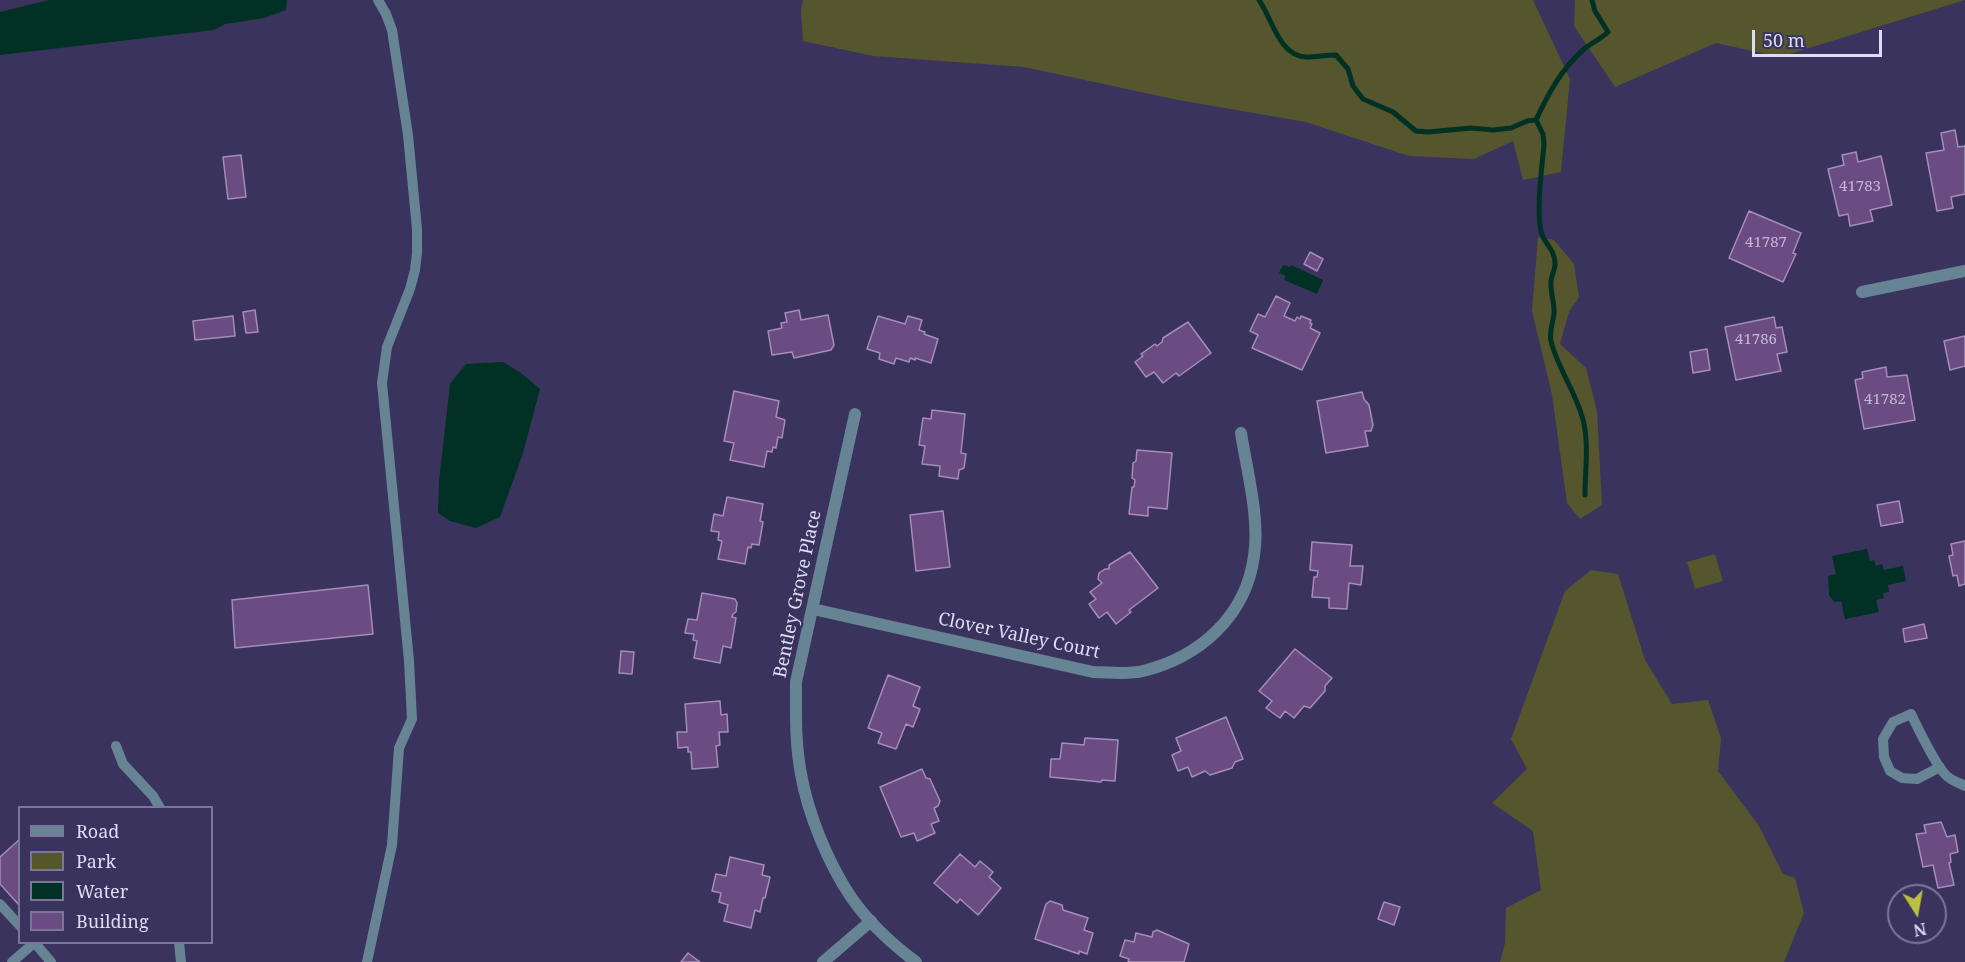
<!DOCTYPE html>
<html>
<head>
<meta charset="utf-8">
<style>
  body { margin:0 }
  #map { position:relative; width:1965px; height:962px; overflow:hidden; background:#3a335d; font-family:"Noto Serif",serif }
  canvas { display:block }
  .legend { position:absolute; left:18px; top:806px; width:195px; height:138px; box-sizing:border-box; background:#3a335d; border:2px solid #7c779a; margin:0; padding:8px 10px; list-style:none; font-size:18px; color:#dedcf6 }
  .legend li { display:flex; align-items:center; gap:12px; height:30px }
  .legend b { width:30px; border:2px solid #7c779a }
  .north { position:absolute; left:1887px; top:884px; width:60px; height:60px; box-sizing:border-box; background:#3a335d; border:2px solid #7c779a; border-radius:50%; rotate:169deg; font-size:16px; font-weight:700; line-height:24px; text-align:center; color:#dedcf6 }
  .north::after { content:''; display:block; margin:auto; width:21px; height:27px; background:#bebf42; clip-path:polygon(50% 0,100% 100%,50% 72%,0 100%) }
  .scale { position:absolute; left:1752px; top:30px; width:130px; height:27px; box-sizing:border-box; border:3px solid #dedcf6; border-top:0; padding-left:8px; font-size:18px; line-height:21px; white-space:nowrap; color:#dedcf6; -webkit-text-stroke:4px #3a335d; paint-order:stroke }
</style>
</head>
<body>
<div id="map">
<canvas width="1965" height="962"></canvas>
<ul class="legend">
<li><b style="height:8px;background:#668493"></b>Road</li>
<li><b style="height:16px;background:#55562d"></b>Park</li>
<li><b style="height:16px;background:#013124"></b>Water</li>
<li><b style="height:16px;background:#6b4c82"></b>Building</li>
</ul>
<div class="north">N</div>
<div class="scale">50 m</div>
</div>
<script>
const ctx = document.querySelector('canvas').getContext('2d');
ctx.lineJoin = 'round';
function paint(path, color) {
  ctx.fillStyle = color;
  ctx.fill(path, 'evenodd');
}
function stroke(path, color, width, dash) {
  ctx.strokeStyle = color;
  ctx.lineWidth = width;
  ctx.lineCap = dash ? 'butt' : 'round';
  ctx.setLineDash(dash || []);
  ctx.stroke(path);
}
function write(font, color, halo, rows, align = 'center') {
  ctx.font = font + ' "Noto Serif",serif';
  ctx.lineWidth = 4.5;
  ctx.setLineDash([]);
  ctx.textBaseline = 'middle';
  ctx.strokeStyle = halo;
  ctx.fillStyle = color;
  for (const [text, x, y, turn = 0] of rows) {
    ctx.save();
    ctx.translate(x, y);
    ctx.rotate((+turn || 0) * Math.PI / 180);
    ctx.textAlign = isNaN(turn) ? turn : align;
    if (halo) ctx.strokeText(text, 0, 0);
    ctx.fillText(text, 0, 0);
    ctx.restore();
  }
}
const green = new Path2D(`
  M803,0H1533L1570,79L1561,172L1523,180L1513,141L1474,159L1409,156L1306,122L1178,100L1024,67L873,56L803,41L801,10Z
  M1575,0H1965L1780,57L1716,43L1615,87L1574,26Z
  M1538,237L1554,240L1574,264L1579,297L1569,312L1560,344L1586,368L1597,411L1602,505L1580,519L1567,503L1552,395L1532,311Z
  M1715,554L1723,581L1695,589L1687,562Z
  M1591,570L1618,574L1645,660L1672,704L1708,700L1721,738L1718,771L1759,826L1783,874L1795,878L1804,913L1784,962H1500L1505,943L1506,908L1541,890L1533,831L1492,803L1527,769L1511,739L1565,591Z`);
const water = new Path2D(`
  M49,0H287L286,10L264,18L225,24L214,30L0,55V12Z
  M1283,265L1290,267L1291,265L1323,280L1317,294L1284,280L1286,276L1279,273Z
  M503,362L521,373L540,389L523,453L500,517L476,528L450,521L438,513L439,481L450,384L466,364Z
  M1867,549L1870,561L1874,560L1876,566L1882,564L1884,570L1903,566L1906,581L1888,585L1889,592L1883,593L1884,598L1876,600L1879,612L1845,619L1841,601L1834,602L1829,595L1828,576L1836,574L1832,556Z`);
const stream = new Path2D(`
  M1259,0C1272,18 1279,57 1307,57C1316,57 1326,55 1336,55L1348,69L1353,86L1363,99L1393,112L1416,131L1428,132L1471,128L1493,130L1511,128L1527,121L1536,120
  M1536,120L1543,134L1544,144C1542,169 1536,208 1541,231C1544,245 1555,248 1555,264C1555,270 1551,276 1551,282C1550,292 1555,304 1554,314C1553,323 1549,331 1551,341C1557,366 1573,388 1581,413C1590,438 1585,469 1585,495
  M1536,120C1548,94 1562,68 1584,49C1591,43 1601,39 1608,32L1595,11L1592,0`);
const building = new Path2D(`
  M1955,130L1958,147L1965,146V194L1951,197L1953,208L1937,211L1926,153L1944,150L1941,133Z
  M1856,152L1858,162L1881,156L1892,205L1870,210L1873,221L1850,226L1848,214L1839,216L1828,169L1844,165L1842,155Z
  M241,155L246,197L228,199L223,157Z
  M1749,211L1801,233L1793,253L1796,254L1783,282L1729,258Z
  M1310,252L1323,259L1317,271L1304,264Z
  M1276,296L1290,303L1284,316L1295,321L1297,317L1300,319L1301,316L1311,320L1310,323L1312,324L1310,328L1320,333L1302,370L1252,348L1258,335L1250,331L1258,314L1265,317Z
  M255,310L258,332L246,333L243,312Z
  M799,310L801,320L828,315L834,345L831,350L794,358L792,352L772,355L768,331L782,328L781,323L787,322L785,313Z
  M233,316L235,336L195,340L193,321Z
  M878,316L905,324L908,316L922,320L919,330L925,332L924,334L938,339L931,363L915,358V360L910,358L909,362L896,358L894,364L879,359L880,353L867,349Z
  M1774,317L1776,328L1782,327L1787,352L1777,354L1781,371L1736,380L1725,327Z
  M1188,322L1211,353L1179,376L1176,373L1163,383L1154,372L1146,377L1135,362L1143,356L1141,354L1155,344L1157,346L1162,342L1163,338Z
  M1965,336V366L1950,370L1944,341Z
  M1707,349L1710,370L1693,373L1690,352Z
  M1886,367L1887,377L1907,375L1915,420L1864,429L1855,380L1863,378L1862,372Z
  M734,391L779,401L776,417L785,420L782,438L778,437L776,448L773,447L772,452L767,451L764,467L730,460L734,443L724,441Z
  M1362,392L1364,399L1369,405L1373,425L1371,431H1365L1368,446L1326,453L1317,401Z
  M932,410L965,414L961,453L966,454L964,468L959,470L958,479L939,476L940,466L922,464L925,446L919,445L923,418L931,419Z
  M1137,450L1172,453L1167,509L1148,507V516L1129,514L1132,487H1134L1135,480L1132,478L1133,463L1136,461Z
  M727,497L763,504L760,521L763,522L759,545L752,544L751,548L748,547L745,564L718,559L722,541L718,540L719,532L711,531L714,514L723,516Z
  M1899,501L1903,522L1881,526L1877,505Z
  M943,511L950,567L916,571L910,515Z
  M1965,541V584L1959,586L1957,575L1953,576L1949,556L1953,555L1951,544Z
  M1312,542L1352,545L1350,566H1363L1361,585L1349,583L1347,609L1329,608V598L1312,597L1314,577H1317L1318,571L1310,570Z
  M1130,552L1158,588L1129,610L1131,612L1116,624L1107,612L1099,618L1089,604L1096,599L1090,592L1102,583L1098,579L1099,573L1105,569H1109V565Z
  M368,585L373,634L235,648L232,600Z
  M702,593L735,599L737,603L736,612L733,614L732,617L736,618L731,648L723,646L720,663L694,658L697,641L693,640L694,634L685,633L688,619L697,620Z
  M1924,624L1927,638L1905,642L1903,629Z
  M1295,649L1332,678L1325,686V691L1310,708L1304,706L1294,718L1285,711L1280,718L1266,708L1272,701L1259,691Z
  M621,651L634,652L632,674L619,673Z
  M888,675L920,687L913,706L920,709L913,727L906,724L896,749L878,743L882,733L868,728Z
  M720,701L721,715L727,714L728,732H719L720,745L716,746L718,767L692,769L691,752H688V747L678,748L677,732H687L685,704Z
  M1226,717L1243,759L1235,762L1232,768L1210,775L1205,771L1192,777L1188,767L1178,771L1172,755L1181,751L1176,738Z
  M1085,738L1118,740L1115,781L1102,780L1101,782L1050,777L1051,759H1060L1062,743L1084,745Z
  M922,769L926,778L930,779L940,801L938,806L934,808L939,821L931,824L935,833L917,841L914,833L901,837L880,787Z
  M1941,822L1947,837L1955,835L1958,852L1950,854L1951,862L1949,863L1954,885L1938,888L1933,865L1923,867L1916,834L1926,833L1924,825Z
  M20,839V905H19L0,884V857Z
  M960,854L975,867L980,861L993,872L989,877L1001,888L978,915L960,899L957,903L934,883Z
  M730,857L764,865L762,875L770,877L765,898H763L760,912L755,910L751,928L724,921L728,905L719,902L721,893L712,891L716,874L726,876Z
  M1050,901L1062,905L1063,910L1088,918L1084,930L1093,933L1087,954L1079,951V954L1035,939L1046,904Z
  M1384,902L1400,907L1394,925L1378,919Z
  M1157,930L1189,944L1184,962H1128L1129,959L1120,956L1125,940L1134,942L1136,933L1152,937L1153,932Z
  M688,953L700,962H681Z`);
const lane = new Path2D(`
  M116,746L123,764L153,796L160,808
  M1940,767L1917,779L1902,778L1890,771L1884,757L1883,739L1893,722L1911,714C1918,728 1937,769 1948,777C1952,781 1960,783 1965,786
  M0,904L20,926
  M34,942L51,962
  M179,942L181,962
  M12,962L34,943
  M367,962L392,845L399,748L412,719L409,661L382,383L387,347L410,289L415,270L417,253V229L408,135L392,30L386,14L378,0`);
const street = new Path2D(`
  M1862,292L1965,271
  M855,414L796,682C796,712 795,743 801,774C808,814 828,863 851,897C868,922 892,944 916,962
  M813,609L1093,672C1109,672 1127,675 1143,671C1200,657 1246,616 1254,556C1260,519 1247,471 1241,433
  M823,962L871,921`);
const numberNames = [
  ["41783",1860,187],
  ["41787",1766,243],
  ["41786",1756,340],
  ["41782",1885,400]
];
const streetNames = [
  ["Bentley Grove Place",798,594,-78],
  ["Clover Valley Court",1019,636,12]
];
paint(green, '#55562d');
paint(water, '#013124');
stroke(stream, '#013124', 5);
paint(building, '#6b4c82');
stroke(building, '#a58cba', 1.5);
stroke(lane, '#668493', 10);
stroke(street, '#668493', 12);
write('15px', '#c1b8d9', null, numberNames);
write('18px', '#dedcf6', '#3a335d', streetNames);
</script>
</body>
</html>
